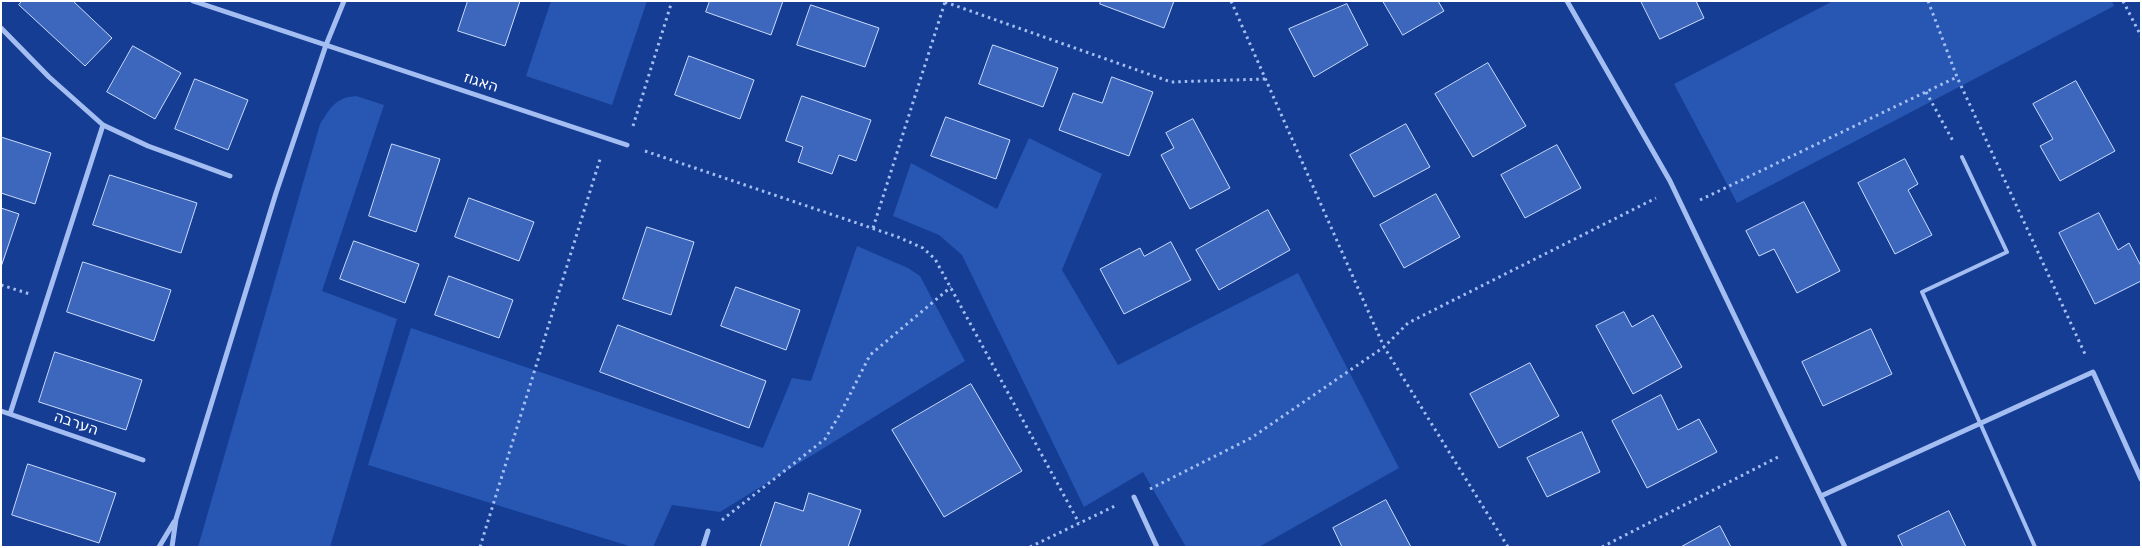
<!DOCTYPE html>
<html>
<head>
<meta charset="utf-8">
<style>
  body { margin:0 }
  #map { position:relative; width:2142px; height:548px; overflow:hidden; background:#153d94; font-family:"DejaVu Sans",sans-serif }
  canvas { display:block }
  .frame { position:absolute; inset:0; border:2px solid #fff; pointer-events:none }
</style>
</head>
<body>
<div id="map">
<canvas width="2142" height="548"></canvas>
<div class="frame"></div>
</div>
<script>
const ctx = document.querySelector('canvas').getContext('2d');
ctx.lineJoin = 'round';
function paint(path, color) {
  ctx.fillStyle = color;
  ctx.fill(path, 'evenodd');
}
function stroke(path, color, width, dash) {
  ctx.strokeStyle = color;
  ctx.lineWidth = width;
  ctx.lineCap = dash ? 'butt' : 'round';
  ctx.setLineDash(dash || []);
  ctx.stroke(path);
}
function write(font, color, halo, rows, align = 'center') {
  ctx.font = font + ' "DejaVu Sans",Heebo,sans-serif';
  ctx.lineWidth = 4;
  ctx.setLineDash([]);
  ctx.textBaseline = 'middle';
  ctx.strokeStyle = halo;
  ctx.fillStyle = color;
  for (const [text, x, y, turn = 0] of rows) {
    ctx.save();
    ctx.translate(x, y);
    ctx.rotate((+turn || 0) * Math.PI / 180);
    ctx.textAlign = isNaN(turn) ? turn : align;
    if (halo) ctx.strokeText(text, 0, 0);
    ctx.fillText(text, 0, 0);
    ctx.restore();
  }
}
const green = new Path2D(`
  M551,1H647L612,105L526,76Z
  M1833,1H2112L2114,6L1737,203L1674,84Z
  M356,96L384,105L322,291L397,319L330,547H198L320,124C331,107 335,98 356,96Z
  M1029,138L1102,174L1062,270L1118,365L1298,273L1399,468L1259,547H1186L1143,472L1084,507L962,255L939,235L893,216L911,163L997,209Z
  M857,246L908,268L920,276L965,361L720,512L672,505L653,547H632L368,465L411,328L763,448L792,378L811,381Z`);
const building = new Path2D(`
  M22,1H73L112,38L85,66L19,5Z
  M468,1H520L505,46L458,31Z
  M710,1H783L771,35L706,12Z
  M1101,1H1174L1164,28L1100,4Z
  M1383,1H1438L1444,11L1403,35Z
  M1641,1H1696L1704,18L1660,39Z
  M1347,4L1368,45L1314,77L1289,29Z
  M811,5L879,28L865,67L797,45Z
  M993,45L1058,68L1043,107L979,84Z
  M133,46L181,73L155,119L107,92Z
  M689,56L754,80L740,119L675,95Z
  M1488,63L1526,126L1473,157L1435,94Z
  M1112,77L1153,92L1129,156L1059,130L1073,93L1102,103Z
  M195,79L248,100L228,150L175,129Z
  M2076,81L2115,151L2060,181L2040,146L2053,139L2033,104Z
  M802,96L871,120L856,161L839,155L832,174L798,162L803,147L786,141Z
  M946,117L1010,140L996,179L931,156Z
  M1193,119L1230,188L1190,209L1161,155L1174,148L1166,133Z
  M1406,124L1430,167L1374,197L1350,155Z
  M1,137L51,153L35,204L1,193Z
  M392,144L440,159L416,232L369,216Z
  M1557,145L1581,188L1525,218L1501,175Z
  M1905,159L1918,184L1908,190L1932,235L1895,254L1858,183Z
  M110,175L197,203L181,253L93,225Z
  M1436,194L1460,237L1404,268L1380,225Z
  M469,198L534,222L519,261L455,237Z
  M1804,202L1840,271L1797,293L1774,249L1759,256L1746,231Z
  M1,208L19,214L1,267Z
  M1268,210L1290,250L1219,290L1196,250Z
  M2099,213L2118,250L2129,243L2141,266V281L2095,304L2059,233Z
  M647,227L694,242L671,315L623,299Z
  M354,241L419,264L405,303L340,279Z
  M1171,242L1191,280L1124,314L1100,269L1140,248L1144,256Z
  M83,262L171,290L154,341L67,312Z
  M449,276L513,300L499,338L435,315Z
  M736,287L800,310L786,350L721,326Z
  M1624,312L1632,327L1653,315L1682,367L1633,394L1596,326Z
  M618,325L766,381L749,428L600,372Z
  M1871,329L1892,374L1823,406L1802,362Z
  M55,352L142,380L126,430L39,402Z
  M1530,363L1559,416L1499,448L1470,394Z
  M971,384L1022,471L944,517L892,430Z
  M1661,395L1678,430L1699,419L1717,452L1647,488L1612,421Z
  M1582,432L1600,472L1547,497L1527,458Z
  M28,464L116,493L99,543L12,515Z
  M809,493L861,510L848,547H760L775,502L803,511Z
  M1386,500L1411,547H1342L1333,528Z
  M1949,511L1966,547H1903L1898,536Z
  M1720,526L1731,547H1681Z`);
const path = new Path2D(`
  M1231,1L1384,347L1508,547
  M1928,1L1957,77L2085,354
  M2123,1L2141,36
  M945,2L1171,82L1265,79
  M1926,92L1953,141
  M633,126L672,1
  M645,151L898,237L923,248L935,259L1079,523
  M1700,200L1957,77
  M873,228L945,2
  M1,285L30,294
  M1150,489L1251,438L1384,347L1408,323L1656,198
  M722,520L825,439L840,414L870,355L951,287
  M480,547L601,156
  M1030,547L1117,505
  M1602,547L1780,456`);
const service = new Path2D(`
  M1962,157L2007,252L1922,292L2035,547`);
const minor = new Path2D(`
  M193,1L627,145
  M1567,1L1670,181L1845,547
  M1,28L49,77L103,125L148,146L230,176
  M1,411L143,460
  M10,414L103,125
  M1821,496L2093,372L2141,479
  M1134,497L1157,547
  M159,547L174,522
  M172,547L176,519L276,193L326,45L344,1
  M703,547L708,531`);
const streetNames = [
  ["האגוז",481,83,18],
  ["הערבה",76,424,19]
];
paint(green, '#2756b3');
paint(building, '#3d67bc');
stroke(building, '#cbdcfc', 1);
stroke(path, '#a4bef2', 3, [2.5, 4]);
stroke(service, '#a4bef2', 4);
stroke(minor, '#a4bef2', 5);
write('15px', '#fff', '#153d94', streetNames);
</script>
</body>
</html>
